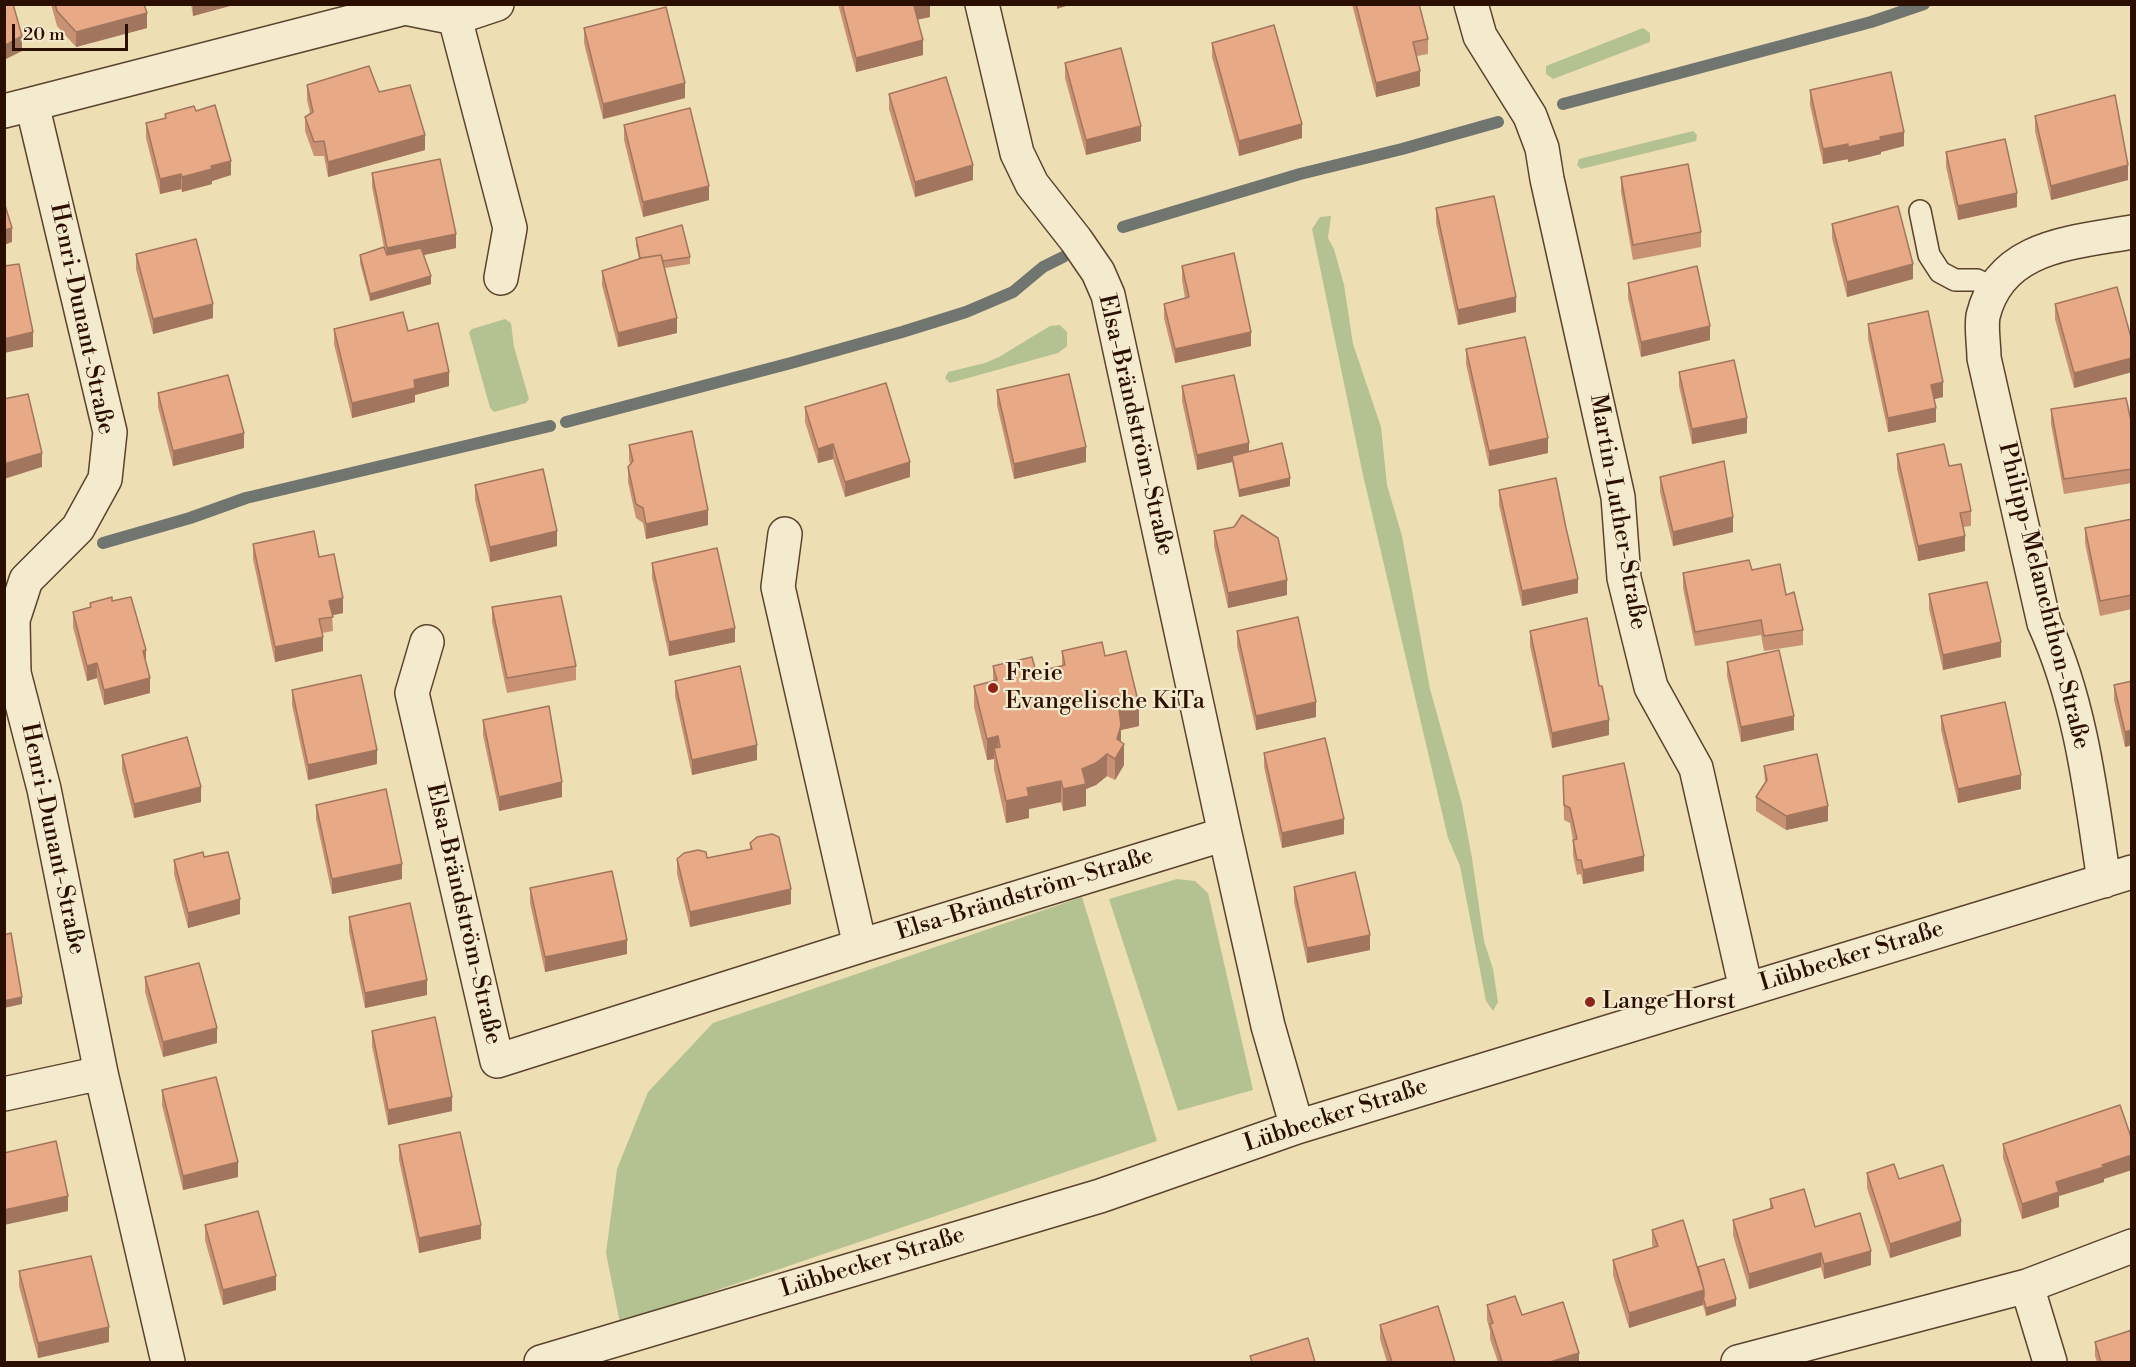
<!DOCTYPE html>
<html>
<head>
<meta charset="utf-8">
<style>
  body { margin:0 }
  #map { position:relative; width:2136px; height:1367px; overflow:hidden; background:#eedeb4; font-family:"Libre Bodoni",serif }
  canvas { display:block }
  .frame { position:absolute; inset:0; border:6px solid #2a0f00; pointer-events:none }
  .scale { position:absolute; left:12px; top:24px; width:116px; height:27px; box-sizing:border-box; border:3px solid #2a0f00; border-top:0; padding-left:8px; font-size:18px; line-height:21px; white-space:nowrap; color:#2a0f00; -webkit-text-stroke:4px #f4eace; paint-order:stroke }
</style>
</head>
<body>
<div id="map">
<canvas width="2136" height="1367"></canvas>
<div class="frame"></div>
<div class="scale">20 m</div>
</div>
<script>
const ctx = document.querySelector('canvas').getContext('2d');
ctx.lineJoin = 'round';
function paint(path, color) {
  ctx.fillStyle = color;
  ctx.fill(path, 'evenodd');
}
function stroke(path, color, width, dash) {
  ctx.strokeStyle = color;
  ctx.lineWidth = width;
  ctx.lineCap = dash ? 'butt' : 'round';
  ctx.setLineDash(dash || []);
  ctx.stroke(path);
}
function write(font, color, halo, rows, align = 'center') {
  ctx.font = font + ' "Libre Bodoni",serif';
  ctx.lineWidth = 4.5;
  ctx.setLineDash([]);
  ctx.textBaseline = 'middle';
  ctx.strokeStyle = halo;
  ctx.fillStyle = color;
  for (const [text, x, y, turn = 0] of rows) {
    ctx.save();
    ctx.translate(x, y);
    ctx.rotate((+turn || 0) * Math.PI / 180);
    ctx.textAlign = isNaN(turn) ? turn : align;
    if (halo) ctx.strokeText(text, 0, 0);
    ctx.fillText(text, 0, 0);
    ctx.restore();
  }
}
const green = new Path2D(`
  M1643,28L1650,33V42L1553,79L1546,74V66Z
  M1693,131L1697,135L1696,141L1581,169L1577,165L1579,159Z
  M1331,216L1328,238L1334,249L1344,285L1353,344L1381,427L1387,485L1402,536L1430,689L1462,804L1472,858L1484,941L1493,969L1498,1002L1493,1011L1486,1001L1460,866L1448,838L1363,475L1312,229L1320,217Z
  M505,319L511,323L514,347L529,399L526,403L494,412L490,408L469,332L472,329Z
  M1060,325L1067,332V346L1058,353L950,383L945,378L948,372L985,363L999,357L1050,326Z
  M1177,879L1195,881L1208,893L1253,1090L1178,1111L1109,899Z
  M1082,897L1157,1141L620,1323L606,1253L617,1169L648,1092L713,1023Z`);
const stream = new Path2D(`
  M1563,104L1871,22L1924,4
  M1123,227L1300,174L1402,149L1498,122
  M566,422L791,363L902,332L966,312L1013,292L1043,267L1063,257
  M103,543L190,518L246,498L550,426`);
const lane = new Path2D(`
  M1920,211L1929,255L1940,272L1955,280H1977L1994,288`);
const street = new Path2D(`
  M982,4L1017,153L1032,184L1076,240L1098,272L1108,295L1225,834L1268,1026L1297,1127
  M1471,4L1480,36L1530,116L1542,148L1547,179L1618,497L1624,578L1651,687L1696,768L1746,989
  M455,18L510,228L501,278
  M4,111L32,104
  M785,534L778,587L860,946
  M427,642L412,693L497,1061L860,946L1225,834
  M2104,881C2091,794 2081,704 2044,623L1984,358C1984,345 1981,329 1983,316C2000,245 2072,243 2132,232
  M4,1094L101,1073
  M2027,1286L2050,1362
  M168,1362L101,1073L44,789L14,673L13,620L26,580L78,528L105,479L110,432L32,104L405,8L455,18L497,4
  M541,1362L1100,1196L1297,1127L2132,872
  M1738,1362L2027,1286L2132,1246`);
const wall = new Path2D(`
  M51,4H144L147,28L76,47L57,26Z
  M191,4H237L193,16Z
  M838,4H930V17L917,20L923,55L856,72Z
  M1352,4H1419L1428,39V54L1417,56L1420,86L1376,97Z
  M584,28L685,98L603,119L584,43Z
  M1212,43L1302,138L1239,156L1212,57Z
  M1065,63L1141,141L1086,155L1065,78Z
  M307,85L379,92L425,150L328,177L324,156H314L305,131V117L310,113L307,100Z
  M1810,90L1904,146L1881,152V154L1848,162V159L1823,164L1810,105Z
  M889,94L973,180L915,197L889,109Z
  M165,114L231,175L212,181V184L182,192L181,189L160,194L146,138V123L165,118Z
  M2035,116L2128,180L2051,200L2035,131Z
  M624,125L709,200L643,217L624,140Z
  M1946,152L2017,207L1958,220L1946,167Z
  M372,173L456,248L424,255L431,284L370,301L360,263V255L384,247L372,187Z
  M1621,177L1701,232V247L1633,260L1621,192Z
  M1436,208L1516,312L1458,325L1436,223Z
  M1832,224L1913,279L1847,297L1832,238Z
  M636,238L690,257V264L665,268L677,333L618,347L602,285V271L639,259L636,245Z
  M136,254L213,318L153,334L136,269Z
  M1182,266L1251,346L1175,363L1164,318V304L1185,298L1182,280Z
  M1628,283L1710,340L1641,357L1628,298Z
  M2055,304L2132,341V372L2074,388L2055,319Z
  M1868,324L1943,397L1934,399L1936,422L1888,432L1868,339Z
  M334,329L408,331L449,386L415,395V402L352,418L334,344Z
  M1466,349L1548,453L1489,466L1466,364Z
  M1679,372L1747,433L1692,444L1679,386Z
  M1182,386L1249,451L1290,486L1239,497L1232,462L1197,470L1182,401Z
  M997,390L1086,462L1014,479L997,405Z
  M158,393L244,448L173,466L158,407Z
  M805,407L910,477L845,497L833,459L818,463L805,422Z
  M2051,409L2132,425V483L2064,494L2051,424Z
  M629,445L708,525L646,539L643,523L636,518L628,482V467L630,464L629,460Z
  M1897,454L1949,466L1971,511V526L1963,527L1965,551L1918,561L1897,469Z
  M1660,477L1733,532L1673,546L1660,492Z
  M475,485L557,546L490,562L475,500Z
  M1499,490L1566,528L1578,593L1522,606L1499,505Z
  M2132,519V609L2100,616L2085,543V528Z
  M1214,531L1287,595L1228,608L1214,546Z
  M253,544L319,557L343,613L332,615L333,631L322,633L323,651L275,662L253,559Z
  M652,563L735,642L669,656L652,578Z
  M1752,570L1786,595L1803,630V645L1764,651L1761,635L1695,646L1683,588V573Z
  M1929,594L2001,657L1943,670L1929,609Z
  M112,601L146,665L150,693L104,705L97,678L87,681L73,627V612L90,607V603Z
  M492,607L576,666V680L507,693L492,622Z
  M1237,631L1316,717L1256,730L1237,646Z
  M1530,631L1599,686L1609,735L1552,748L1530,646Z
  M1062,651L1105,656L1139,726L1121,730V742L1124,765L1115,780L1107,776L1096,785L1086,789V806L1063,811L1061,802L1029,809V818L1006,823L994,769V759L987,760L974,707V686L993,681V666L1036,672L1062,666Z
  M1727,662L1794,730L1741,742L1727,676Z
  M675,681L757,760L692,775L675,696Z
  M2132,681V745L2125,747L2114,700V685Z
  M292,690L377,764L308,780L292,705Z
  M1941,716L2021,789L1958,803L1941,730Z
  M483,720L562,797L499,811L483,735Z
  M1264,753L1344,834L1282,848L1264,767Z
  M122,755L201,802L134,818L122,770Z
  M1764,766L1828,821L1786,830L1756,811V797L1765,784Z
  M1563,776L1644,871L1583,884L1581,874L1577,875L1573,855V840L1570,823L1564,820Z
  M316,805L402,879L332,894L316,819Z
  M750,843L791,904L690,927L677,874V859L707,858L750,849Z
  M174,860L240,914L188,928L174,874Z
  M1294,887L1370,950L1307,963L1294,902Z
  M530,888L627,954L545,972L530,903Z
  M349,917L427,995L365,1008L349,932Z
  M145,977L217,1043L163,1057L145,992Z
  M372,1031L452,1111L388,1125L372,1046Z
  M162,1090L238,1177L183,1190L162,1105Z
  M2003,1144L2104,1179V1182L2059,1196V1207L2022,1219L2003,1158Z
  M399,1145L481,1239L419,1253L399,1160Z
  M1867,1173L1899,1179L1961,1236L1890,1258L1867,1188Z
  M1770,1199L1815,1227L1871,1265L1824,1279L1821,1267L1749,1289L1733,1235V1220L1770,1209Z
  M205,1225L276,1290L223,1305L205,1240Z
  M1652,1230L1698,1267L1736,1306L1706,1316L1703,1305L1629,1328L1613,1275V1260L1653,1248L1652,1244Z
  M19,1271L109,1342L38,1358L19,1286Z
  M1487,1305L1522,1315L1579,1362H1498L1490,1339V1331L1487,1320Z
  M1380,1325L1455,1362H1387L1380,1339Z
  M2095,1342L2132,1362H2097L2095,1356Z`);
const shadedWall = new Path2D(`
  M193,4H237L193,16Z
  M920,4H930V17L914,20V6Z
  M1057,4H1072L1057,9Z
  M147,13V28L76,47V32Z
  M22,36V51L4,60V46Z
  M923,40V55L856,72V58Z
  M1420,71V86L1376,97V83Z
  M685,83V98L603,119V104Z
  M1302,124V138L1239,156V141Z
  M1141,126V141L1086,155V140Z
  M1904,132V146L1881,152V154L1848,162V147L1880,137Z
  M425,135V150L328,177V162Z
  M1848,144V159L1823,164V149Z
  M231,161V175L212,181V184L182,192V177L211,166Z
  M973,165V180L915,197V182Z
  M2128,165V180L2051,200V186Z
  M181,174V189L160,194V179Z
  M709,186V200L643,217V202Z
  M2017,193V207L1958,220V206Z
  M12,228V242L4,245V230Z
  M456,234V248L387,263V248Z
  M1913,264V279L1847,297V282Z
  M431,276V284L370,301V294Z
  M1516,297V312L1458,325V310Z
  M213,304V318L153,334V319Z
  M677,318V333L618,347V333Z
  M1710,326V340L1641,357V342Z
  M33,332V347L4,353V339Z
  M1251,332V346L1175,363V349Z
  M2132,358V372L2074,388V373Z
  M449,372V386L415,395V402L352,418V403L414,380Z
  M1943,382V397L1931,400V385Z
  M1936,408V422L1888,432V418Z
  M1747,418V433L1692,444V429Z
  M244,433V448L173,466V451Z
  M1548,438V453L1489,466V451Z
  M1249,443V458L1232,456V462L1197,470V455Z
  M833,444V459L818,463V449Z
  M1086,447V462L1014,479V464Z
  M42,453V467L4,479V464Z
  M910,462V477L845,497V482Z
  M1290,478V486L1239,497V490Z
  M708,510V525L646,539V524Z
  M1733,517V532L1673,546V532Z
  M557,531V546L490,562V547Z
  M1965,536V551L1918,561V546Z
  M1578,579V593L1522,606V591Z
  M1287,580V595L1228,608V593Z
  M343,598V613L329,616V601Z
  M735,628V642L669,656V642Z
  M323,637V651L275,662V647Z
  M2001,642V657L1943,670V655Z
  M146,650V665L143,651Z
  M97,663V678L87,681V666Z
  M150,678V693L104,705V690Z
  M1316,702V717L1256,730V716Z
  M1139,705V726L1121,730V747L1124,744V765L1115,780V759L1119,709Z
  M1794,716V730L1741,742V727Z
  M1609,720V735L1552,748V733Z
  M2132,730V745L2125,747V732Z
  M998,736V758L994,748V759L987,760V739Z
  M757,745V760L692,775V760Z
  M377,750V764L308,780V765Z
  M1107,754V776L1096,785L1086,789V806L1063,811V789L1082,769Z
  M2021,775V789L1958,803V789Z
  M1061,781V802L1029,809V818L1006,823V801L1027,788Z
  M562,782V797L499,811V797Z
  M201,787V802L134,818V804Z
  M1828,806V821L1786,830V816Z
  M1344,819V834L1282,848V833Z
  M1644,856V871L1583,884V870Z
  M402,864V879L332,894V879Z
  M791,889V904L690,927V912Z
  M240,899V914L188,928V913Z
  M1370,935V950L1307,963V948Z
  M627,940V954L545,972V957Z
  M427,980V995L365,1008V993Z
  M22,997V1004L4,1008V1001Z
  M217,1028V1043L163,1057V1042Z
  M452,1097V1111L388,1125V1110Z
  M2132,1155V1170L2104,1179V1182L2059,1196V1207L2022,1219V1204L2056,1182L2102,1165Z
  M238,1162V1177L183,1190V1176Z
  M68,1196V1211L4,1225V1210Z
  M1961,1221V1236L1890,1258V1244Z
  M481,1225V1239L419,1253V1238Z
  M1871,1251V1265L1824,1279V1264Z
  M1821,1253V1267L1749,1289V1274Z
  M276,1276V1290L223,1305V1290Z
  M1704,1290V1304L1703,1297V1305L1629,1328V1313Z
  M1736,1299V1306L1706,1316V1308Z
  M109,1327V1342L38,1358V1343Z
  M1579,1353V1362H1550Z`);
const building = new Path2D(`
  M4,4H13L22,36L4,46Z
  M55,4H144L147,13L76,32L57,11Z
  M842,4H920L914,6L923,40L856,58Z
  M1356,4H1419L1428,39L1413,42L1420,71L1376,83Z
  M666,7L685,83L603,104L584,28Z
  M1274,25L1302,124L1239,141L1212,43Z
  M1121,48L1141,126L1086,140L1065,63Z
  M369,66L379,92L410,85L425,135L328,162L324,141L314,142L305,117L313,112L307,85Z
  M1891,72L1904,132L1880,137L1881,140L1848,147V144L1823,149L1810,90Z
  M946,77L973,165L915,182L889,94Z
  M2115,95L2128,165L2051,186L2035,116Z
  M215,105L231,161L211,166L212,169L182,177L181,174L160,179L146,123L166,118L165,114L194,106L196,111Z
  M690,108L709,186L643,202L624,125Z
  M2005,139L2017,193L1958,206L1946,152Z
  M440,159L456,234L387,248L372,173Z
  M1688,164L1701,232L1633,245L1621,177Z
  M1494,196L1516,297L1458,310L1436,208Z
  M4,202L12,228L4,230Z
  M1898,206L1913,264L1847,282L1832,224Z
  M682,225L690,257L663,261L661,255L640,258L636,238Z
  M196,239L213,304L153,319L136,254Z
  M384,247L387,255L421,248L431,276L370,294L360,255Z
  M1234,253L1251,332L1175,349L1164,304L1189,297L1182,266Z
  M661,255L677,318L618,333L602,271L642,258Z
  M19,264L33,332L4,339V266Z
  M1697,266L1710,326L1641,342L1628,283Z
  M2117,287L2132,341V358L2074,373L2055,304Z
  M1928,311L1943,382L1931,385L1936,408L1888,418L1868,324Z
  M403,312L408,331L438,323L449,372L414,380L415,388L352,403L334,329Z
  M1525,337L1548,438L1489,451L1466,349Z
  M1734,360L1747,418L1692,429L1679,372Z
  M1069,374L1086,447L1014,464L997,390Z
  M228,375L244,433L173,451L158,393Z
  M1234,375L1249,443L1197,455L1182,386Z
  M886,383L910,462L845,482L833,444L818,449L805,407Z
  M28,394L42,453L4,464V399Z
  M2126,398L2132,425V469L2064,479L2051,409Z
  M692,431L708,510L646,524L643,508L636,504L628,467L633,461L629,445Z
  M1282,443L1290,478L1239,490L1232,456Z
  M1944,444L1949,466L1961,464L1966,487L1971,511L1960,513L1965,536L1918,546L1897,454Z
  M1724,461L1733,517L1673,532L1660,477Z
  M543,469L557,531L490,547L475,485Z
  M1556,478L1566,528L1578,579L1522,591L1499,490Z
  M1242,515L1278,538L1287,580L1228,593L1214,531L1234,527Z
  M2132,519V595L2100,601L2085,528Z
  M314,531L319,557L334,554L343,598L329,601L333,617L319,619L323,637L275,647L253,544Z
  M717,548L735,628L669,642L652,563Z
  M1749,560L1752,570L1780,564L1786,595L1794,592L1803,630L1764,636L1761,620L1695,632L1683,573Z
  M1987,582L2001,642L1943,655L1929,594Z
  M561,596L576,666L507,678L492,607Z
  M112,597V601L131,597L146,650L143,651L150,678L104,690L97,663L87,666L73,612L91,607L90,603Z
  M1298,617L1316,702L1256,716L1237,631Z
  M1587,618L1599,686H1602L1609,720L1552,733L1530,631Z
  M1102,642L1105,656L1126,651L1139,705L1119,709L1121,725L1117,739L1124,744L1115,759L1107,754L1096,763L1082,769L1086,784L1063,789L1061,781L1027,788L1029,796L1006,801L994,748L1000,747L998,736L987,739L974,686L997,680L993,666L1032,657L1036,672L1065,665L1062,651Z
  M1779,650L1794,716L1741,727L1727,662Z
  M740,666L757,745L692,760L675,681Z
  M361,675L377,750L308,765L292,690Z
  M2132,681V730L2125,732L2114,685Z
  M2005,702L2021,775L1958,789L1941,716Z
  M549,706L562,782L499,797L483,720Z
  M187,737L201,787L134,804L122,755Z
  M1325,738L1344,819L1282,833L1264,753Z
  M1817,754L1828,806L1786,816L1756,797L1767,780L1764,766Z
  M1624,763L1644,856L1583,870L1581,860H1577L1573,840L1577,839L1570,808L1564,805L1563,776Z
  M386,789L402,864L332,879L316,805Z
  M772,834L779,837L791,889L690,912L677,859L684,853L698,850L706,852L707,858L752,849L750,843L757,837Z
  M203,852L204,857L228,852L240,899L188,913L174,860Z
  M612,871L627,940L545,957L530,888Z
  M1355,872L1370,935L1307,948L1294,887Z
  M410,903L427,980L365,993L349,917Z
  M11,933L22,997L4,1001V935Z
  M199,963L217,1028L163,1042L145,977Z
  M435,1017L452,1097L388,1110L372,1031Z
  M216,1077L238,1162L183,1176L162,1090Z
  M2120,1105L2132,1140V1155L2102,1165L2104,1167L2056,1182L2059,1192L2022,1204L2003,1144Z
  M460,1132L481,1225L419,1238L399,1145Z
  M56,1141L68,1196L4,1210V1153Z
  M1894,1164L1899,1179L1943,1165L1961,1221L1890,1244L1867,1173Z
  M1804,1189L1815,1227L1860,1213L1871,1251L1824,1264L1821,1253L1749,1274L1733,1220L1773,1208L1770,1199Z
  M258,1211L276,1276L223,1290L205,1225Z
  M1683,1220L1704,1290L1629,1313L1613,1260L1658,1246L1652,1230Z
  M91,1256L109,1327L38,1343L19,1271Z
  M1724,1259L1736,1299L1706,1308L1703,1297H1704V1290L1698,1267Z
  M1515,1296L1522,1315L1563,1302L1579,1353L1550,1362H1502L1490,1324L1493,1323L1487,1305Z
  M1438,1306L1455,1362H1392L1380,1325Z
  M2132,1330V1362H2101L2095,1342Z
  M1308,1338L1315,1362H1252L1250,1356Z`);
const markers = [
  [993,688,6,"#8f2418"],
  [1590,1002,6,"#8f2418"]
];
const streetNames = [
  ["Henri-Dunant-Straße",81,319,78],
  ["Elsa-Brändström-Straße",1135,425,77],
  ["Martin-Luther-Straße",1617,512,80],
  ["Philipp-Melanchthon-Straße",2043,596,76],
  ["Henri-Dunant-Straße",52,839,78],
  ["Elsa-Brändström-Straße",1025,895,-17],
  ["Elsa-Brändström-Straße",463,914,77],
  ["Lübbecker Straße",1852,957,-17],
  ["Lübbecker Straße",1336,1116,-18],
  ["Lübbecker Straße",873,1263,-17]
];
const poiNames = [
  ["Freie",1005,674],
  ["Evangelische KiTa",1005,702],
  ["Lange Horst",1602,1002]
];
paint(green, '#b4c291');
stroke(stream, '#70756f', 12);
stroke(lane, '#5b432d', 24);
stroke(street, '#5b432d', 36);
stroke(lane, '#f4eace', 21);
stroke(street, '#f4eace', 33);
paint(wall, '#c89173');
paint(shadedWall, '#a2765e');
paint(building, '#e8a986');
stroke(building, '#a2765e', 1.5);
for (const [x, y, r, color] of markers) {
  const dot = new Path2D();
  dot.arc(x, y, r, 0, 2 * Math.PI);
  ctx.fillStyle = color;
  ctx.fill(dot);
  stroke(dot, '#f4eace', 2);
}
write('24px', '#2a0f00', '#f4eace', streetNames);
write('24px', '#2a0f00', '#f4eace', poiNames, 'left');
</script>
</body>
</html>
